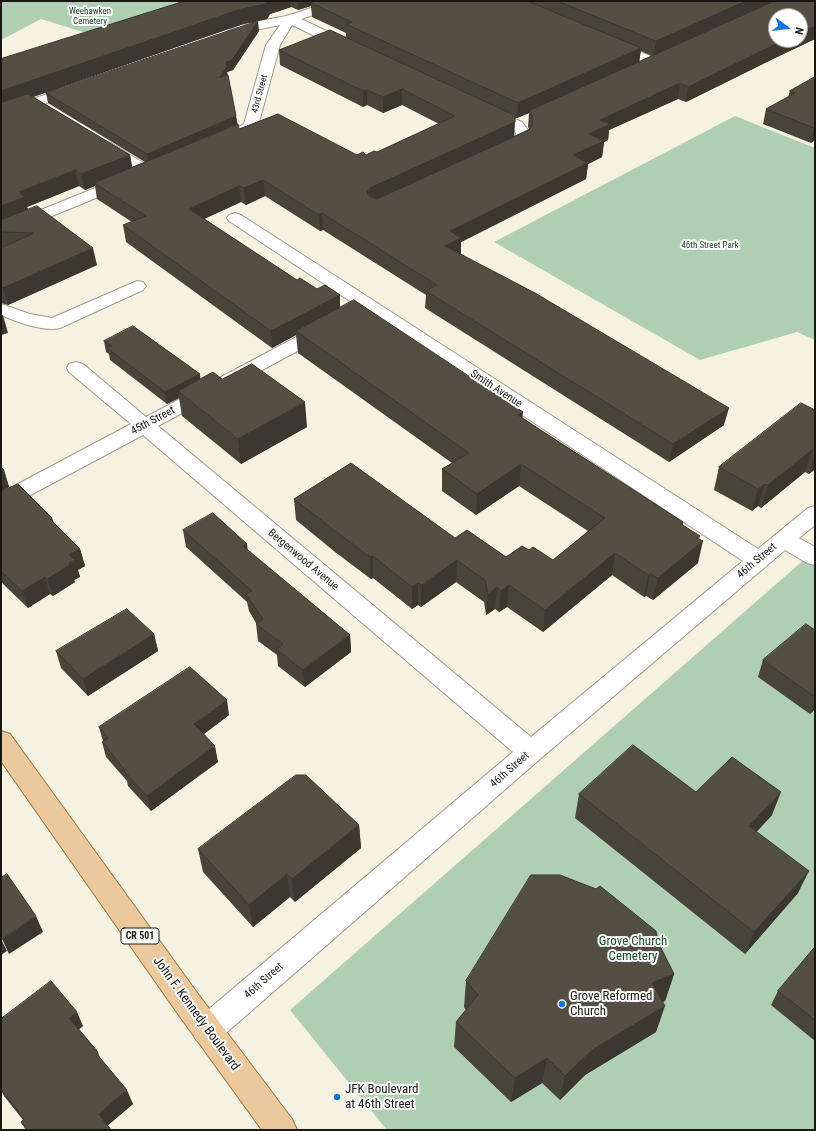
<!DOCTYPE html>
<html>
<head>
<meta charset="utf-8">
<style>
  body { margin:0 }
  #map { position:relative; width:816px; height:1131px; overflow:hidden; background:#f5f2e2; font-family:"Roboto Condensed",sans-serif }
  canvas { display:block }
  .frame { position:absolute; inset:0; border:2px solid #181712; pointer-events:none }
  .north { position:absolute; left:768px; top:8px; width:40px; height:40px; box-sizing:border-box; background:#fefefe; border:1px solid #a2a2a0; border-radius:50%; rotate:105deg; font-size:11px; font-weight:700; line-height:16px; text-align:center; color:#181712 }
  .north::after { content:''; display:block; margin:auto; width:14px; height:18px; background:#1275dd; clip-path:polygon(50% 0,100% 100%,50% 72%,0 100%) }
</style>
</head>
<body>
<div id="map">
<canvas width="816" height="1131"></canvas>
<div class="frame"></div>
<div class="north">N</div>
</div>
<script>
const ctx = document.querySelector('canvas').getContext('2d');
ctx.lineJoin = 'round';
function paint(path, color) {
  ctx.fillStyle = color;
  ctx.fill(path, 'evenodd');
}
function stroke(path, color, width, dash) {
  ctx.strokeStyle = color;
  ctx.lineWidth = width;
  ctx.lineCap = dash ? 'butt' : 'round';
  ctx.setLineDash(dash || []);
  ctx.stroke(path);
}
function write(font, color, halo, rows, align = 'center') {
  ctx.font = font + ' "Roboto Condensed",sans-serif';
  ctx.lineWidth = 4;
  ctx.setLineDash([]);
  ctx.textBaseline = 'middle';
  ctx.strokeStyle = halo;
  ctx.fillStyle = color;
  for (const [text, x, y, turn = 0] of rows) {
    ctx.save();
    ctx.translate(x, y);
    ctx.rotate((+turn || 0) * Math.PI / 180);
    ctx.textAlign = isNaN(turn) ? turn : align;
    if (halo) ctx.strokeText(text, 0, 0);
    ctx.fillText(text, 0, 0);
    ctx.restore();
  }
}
const green = new Path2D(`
  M1,1H188L90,34L41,19L1,40Z
  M735,116L815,148V340L797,332L700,360L494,242Z
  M815,550V1130H387L290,1010Z`);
const minor = new Path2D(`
  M330,1H348L346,4L301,19L352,43L354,46L352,49H342L292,25L280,45L258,126L256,129C246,135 234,145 222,142L220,139L222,136L244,124L266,45L280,25L250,31L231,38L226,37L225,34C231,24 273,19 286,16C301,12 316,6 330,1Z
  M613,41L658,59L660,62L658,65H648L608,48L606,45L608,42Z
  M76,85L81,86L83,89L81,92L1,118V109Z
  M489,108L522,122L530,133C530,136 530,140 528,142C524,149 506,155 499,153L497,150L499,147L515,139L516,133L512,128L484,115L482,112L484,109Z
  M106,142L111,143L152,168L155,171L152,174L147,176L142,174L101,149L99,146L101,143Z
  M125,176L130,178L133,181L130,184L1,237V226Z
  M235,213L241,215L758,549L808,508L815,506V525L799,538L815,547V565L807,563L785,550L540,759L218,1040L207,1045L196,1040L192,1030L196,1020L513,752L143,435L8,507L1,509V493L131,424L69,372L67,368L69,364L76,362L83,364L146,417L317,326L323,325L329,326L332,330L329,334L158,426L531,737L743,561L229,221L227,218L229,215Z
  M137,281L143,282L146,286L143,290L60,328C43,332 17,322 1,315V304L30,314L52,318Z`);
const major = new Path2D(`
  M1,731L10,734L198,994L292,1119L297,1130H262L178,1014L1,761Z`);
const wall = new Path2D(`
  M185,1H815V39L775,58L686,102L678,99L609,130L608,140L604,142L602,157L588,164L586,179L461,242V254L724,425L669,462L425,308L426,295L323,230L320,231L265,196L246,205L241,202L204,219L297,280L317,289L340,295V308L522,418L539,429L683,522V525L699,539L698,563L653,600L646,596L644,597L612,575L543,632L507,607L499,612L495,609L486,615L484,602L456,582L421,607L418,605L412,609L373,578L371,579L335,552L296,520L294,499L455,538L506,557L529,550L553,560L588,531L519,486L476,515L442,491V469L452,463L298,353L296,335L272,348L126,242L123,225L132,222L97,199L95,186L85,190L79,186L27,207L28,209L97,265L8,305L1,303V59ZM311,6L312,17L346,33V37L279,50L280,65L363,107L367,105L383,113L402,105L439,124L377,152L366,155H357L239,129L237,125L236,116L227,72L233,70L259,31L46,93L48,103L145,162L132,167L130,155L33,97L243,24L267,19L270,14L291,7L298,10ZM641,51L652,56L639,62ZM529,113L528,127L529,129L514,136L515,118H517Z
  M815,77V140L811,143L763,124L766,109L788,97L790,91Z
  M104,341L200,374V379H222L307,427L241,464L182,416L179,398L167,404L110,360L109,354L106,352Z
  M815,410V469L809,474L805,472L761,508L758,506L752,511L714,490L719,467Z
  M1,467L4,470L9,487L2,491L52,518L54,523L80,549L85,566L78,570L80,577L74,580L75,582L53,596L50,594L28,608L1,582Z
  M183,530L247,544V550L350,635L351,652L305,687L278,666L277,655L258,641L256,623L249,611L247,602L186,547Z
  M815,630V709L810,714L758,677L763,660Z
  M154,634L158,651L88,696L61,668L56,651Z
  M229,715L204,734L218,762L151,811L128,786L127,781L106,757L102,742L103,741L99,727Z
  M696,792L772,815L756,832L798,893L745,954L575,818L579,794Z
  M359,825L361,848L295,902L290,897L253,927L203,872L198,849Z
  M658,942L674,974L665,1001L663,1002L656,1032L585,1075L560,1100L542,1083L511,1102L454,1047L456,1022L466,1010L464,1007L466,981Z
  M815,947V1041L771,1005L778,991Z
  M1,1019L83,1026L79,1029L98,1052L100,1058L133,1104L108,1125L111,1130H26L21,1122L23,1120L4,1096L1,1090Z`);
const shadedWall = new Path2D(`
  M268,1H290L291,7L270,14L267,19L243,24L1,108V91L241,9Z
  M298,1H325L311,3V6L298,10Z
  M746,1H775L654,56L656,41Z
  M258,21L259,31L233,70L227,72L228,77L219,78L226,62Z
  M815,26V39L775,58L686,102L688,87L784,40H800V33Z
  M641,48L639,63L529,111V113L517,118L518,103Z
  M680,83L678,99L609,130L608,140L604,142L602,157L588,164L586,179L461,242V254L445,246L450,231L573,155L600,120Z
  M402,89V105L383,113V97Z
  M367,90V105L363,107V91Z
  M236,116L238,126L149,164L147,154Z
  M515,118L514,138L370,205L367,192L370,188Z
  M814,128H815V140L811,143Z
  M130,155L133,171L94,183L95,186L85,190L81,174Z
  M75,170L79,186L27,207L29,213L1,225V206L19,192Z
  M263,180L265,196L246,205L244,188Z
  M239,186L241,202L191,225L189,209Z
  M322,213L323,230L320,231L319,215Z
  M93,248L97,265L8,305L3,288Z
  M340,295V312L296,331V335L272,348L271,331Z
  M3,315L8,333L1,335V316Z
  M200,374L201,386L178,391L179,398L167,404L165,392Z
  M305,402L307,427L241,464L238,439Z
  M729,408L724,425L669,462L673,444Z
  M523,412L521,433L518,415Z
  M812,450L805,472L761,508L768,485Z
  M815,455V469L809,474Z
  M521,464L519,486L476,515L477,494Z
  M4,470L9,487L1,492V472Z
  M765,484L758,506L752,511L758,489Z
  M52,518L57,535L50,519Z
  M700,536L697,546L703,541L698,563L653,600L658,578Z
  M247,544L249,561L243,546Z
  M80,549L85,566L78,570L80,577L74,580L75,582L53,596L47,579L69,555Z
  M615,553L612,575L543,632L545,610Z
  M373,556V578L371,579L370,557Z
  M457,560L456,582L421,607L422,585Z
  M650,574L646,596L644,597L648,575Z
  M45,577L50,594L28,608L22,591Z
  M418,583V605L412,609V587Z
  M509,585L507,607L499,612L501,591Z
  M497,587L495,609L486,615L488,594Z
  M154,634L158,651L88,696L83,679Z
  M350,635L351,652L305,687L303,670Z
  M227,700L229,715L197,739L194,724Z
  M815,700V709L810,714Z
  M215,746L218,762L151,811L147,796Z
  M781,792L772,815L741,849L749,826Z
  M359,825L361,848L295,902L292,879Z
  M809,871L798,893L745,954L754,932Z
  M287,874L290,897L253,927L249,905Z
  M36,916L43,932L9,954L2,939Z
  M1,939L7,951L1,955Z
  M674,974L665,1001L644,1009L652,983Z
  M665,1006L656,1032L585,1075L560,1100L565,1076L592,1050Z
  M77,1012L83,1026L76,1032L69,1018Z
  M547,1058L542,1083L511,1102L515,1078Z
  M127,1090L133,1104L106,1127L99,1114Z`);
const building = new Path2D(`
  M185,1H268L266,4L241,9L1,91V59Z
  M316,1H527L641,48L518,103L346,24L352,22L311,3Z
  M558,1H746L656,41Z
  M775,1H815V26L800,33V16H776V40H784L688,87L680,83L600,120L610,124L589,134L604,141L573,155L588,163L450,231L461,238L445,246L535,293L729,408L673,444L426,291L437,285L322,213L319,215L263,180L244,188L239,186L189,209L297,280L300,278L317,289L325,285L340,295L271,331L123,225L146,216L94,183L238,124L239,129L278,114L357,155L363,152L366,155L374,151L377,152L455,116L402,89L383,97L367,90L363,91L279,50L330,30L512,114L515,118V122L370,188L367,192L369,196L377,199L529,130L532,125L533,117L529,111Z
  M258,21L232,60L226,62L227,67L219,78L228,75L236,116L147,154L46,93Z
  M815,77V128H814L766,109L795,93L790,91Z
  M28,94L130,155L81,174L75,170L19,192L25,197L1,206V103Z
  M37,206L93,248L3,288L1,287V248L34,233L1,232V220Z
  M354,300L523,412L518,415L539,429L683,522L681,524L700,536L697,538L703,541L658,578L650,574L648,575L615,553L545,610L509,585L501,591L497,587L488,594L485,580L457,560L422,585L418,583L412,587L373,556L370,557L334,530L294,499L351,463L455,538L467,530L506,557L522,546L529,550L533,547L553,560L605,518L521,464L477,494L442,469L469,453L296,331Z
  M133,326L200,374L165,392L107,348L112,346L104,341Z
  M252,364L305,402L238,439L178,391L213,372L222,379Z
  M801,403L815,410V451L812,450L768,485L765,484L758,489L719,467Z
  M1,467L4,470L1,472Z
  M18,484L52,518L50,519L80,549L69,555L75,560L69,563L70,565L47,579L45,577L22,591L1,571V492L3,491Z
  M213,513L247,544L243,546L350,635L303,670L276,649L283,644L256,624L263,619L246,594L252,591L183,530Z
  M127,609L154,634L83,679L56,651Z
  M806,624L815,630V697L763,660Z
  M190,667L227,700L194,724L215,746L147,796L124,771L125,770L102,742L108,738L99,727Z
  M633,745L696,792L732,757L781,792L749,826L809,871L754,932L579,794Z
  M296,775H306L359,825L292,879L287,874L249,905L198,849Z
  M7,874L36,916L2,939L1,938V878Z
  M531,875H560L596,889L600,886L656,931L658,942L674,974L652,983L665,1006L592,1050L565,1076L547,1058L515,1078L456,1022L478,995L466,981Z
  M815,947V1020L778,991Z
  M51,981L77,1012L69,1018L98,1052L96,1053L127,1090L99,1114L111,1130H27L21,1122L24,1119L1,1089V1019Z`);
const markers = [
  [562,1004,4,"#1275dd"],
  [337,1097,4,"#1275dd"]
];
const farParknames = [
  ["Weehawken",90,12],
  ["Cemetery",90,22],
  ["46th Street Park",710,246]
];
const farStreetnames = [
  ["43rd Street",260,94,-75]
];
const shields = [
  [140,936,38]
];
const shieldNames = [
  ["CR 501",140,936]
];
const streetNames = [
  ["Smith Avenue",496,389,33],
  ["45th Street",153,421,-28],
  ["Bergenwood Avenue",303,560,40],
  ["46th Street",757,561,-40],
  ["46th Street",510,770,-41],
  ["46th Street",264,981,-41]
];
const nearParknames = [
  ["Grove Church",633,942],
  ["Cemetery",633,957]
];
const nearPoinames = [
  ["Grove Reformed",570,997],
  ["Church",570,1012],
  ["JFK Boulevard",345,1090],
  ["at 46th Street",345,1105]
];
const nearStreetnames = [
  ["John F. Kennedy Boulevard",196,1014,54]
];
paint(green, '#afceb4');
stroke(minor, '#9e9b8d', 2);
stroke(major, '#987341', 2);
paint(minor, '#fff');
paint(major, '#ebc99d');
paint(wall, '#47453a');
paint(shadedWall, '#3a382f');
paint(building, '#535043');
stroke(building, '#3a382f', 1);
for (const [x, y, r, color] of markers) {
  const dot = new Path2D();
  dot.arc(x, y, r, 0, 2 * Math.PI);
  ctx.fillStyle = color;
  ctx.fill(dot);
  stroke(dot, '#fefefe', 1.5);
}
write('9px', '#154924', '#fefefe', farParknames);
write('9px', '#181712', '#fefefe', farStreetnames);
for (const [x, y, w] of shields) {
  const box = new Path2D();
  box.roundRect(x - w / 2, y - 8, w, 16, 3);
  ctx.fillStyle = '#fefefe';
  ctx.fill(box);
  stroke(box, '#181712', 1);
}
write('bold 10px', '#181712', null, shieldNames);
write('11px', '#181712', '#fefefe', streetNames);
write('13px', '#154924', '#fefefe', nearParknames);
write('13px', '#181712', '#fefefe', nearPoinames, 'left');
write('13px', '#181712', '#fefefe', nearStreetnames);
</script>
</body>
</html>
